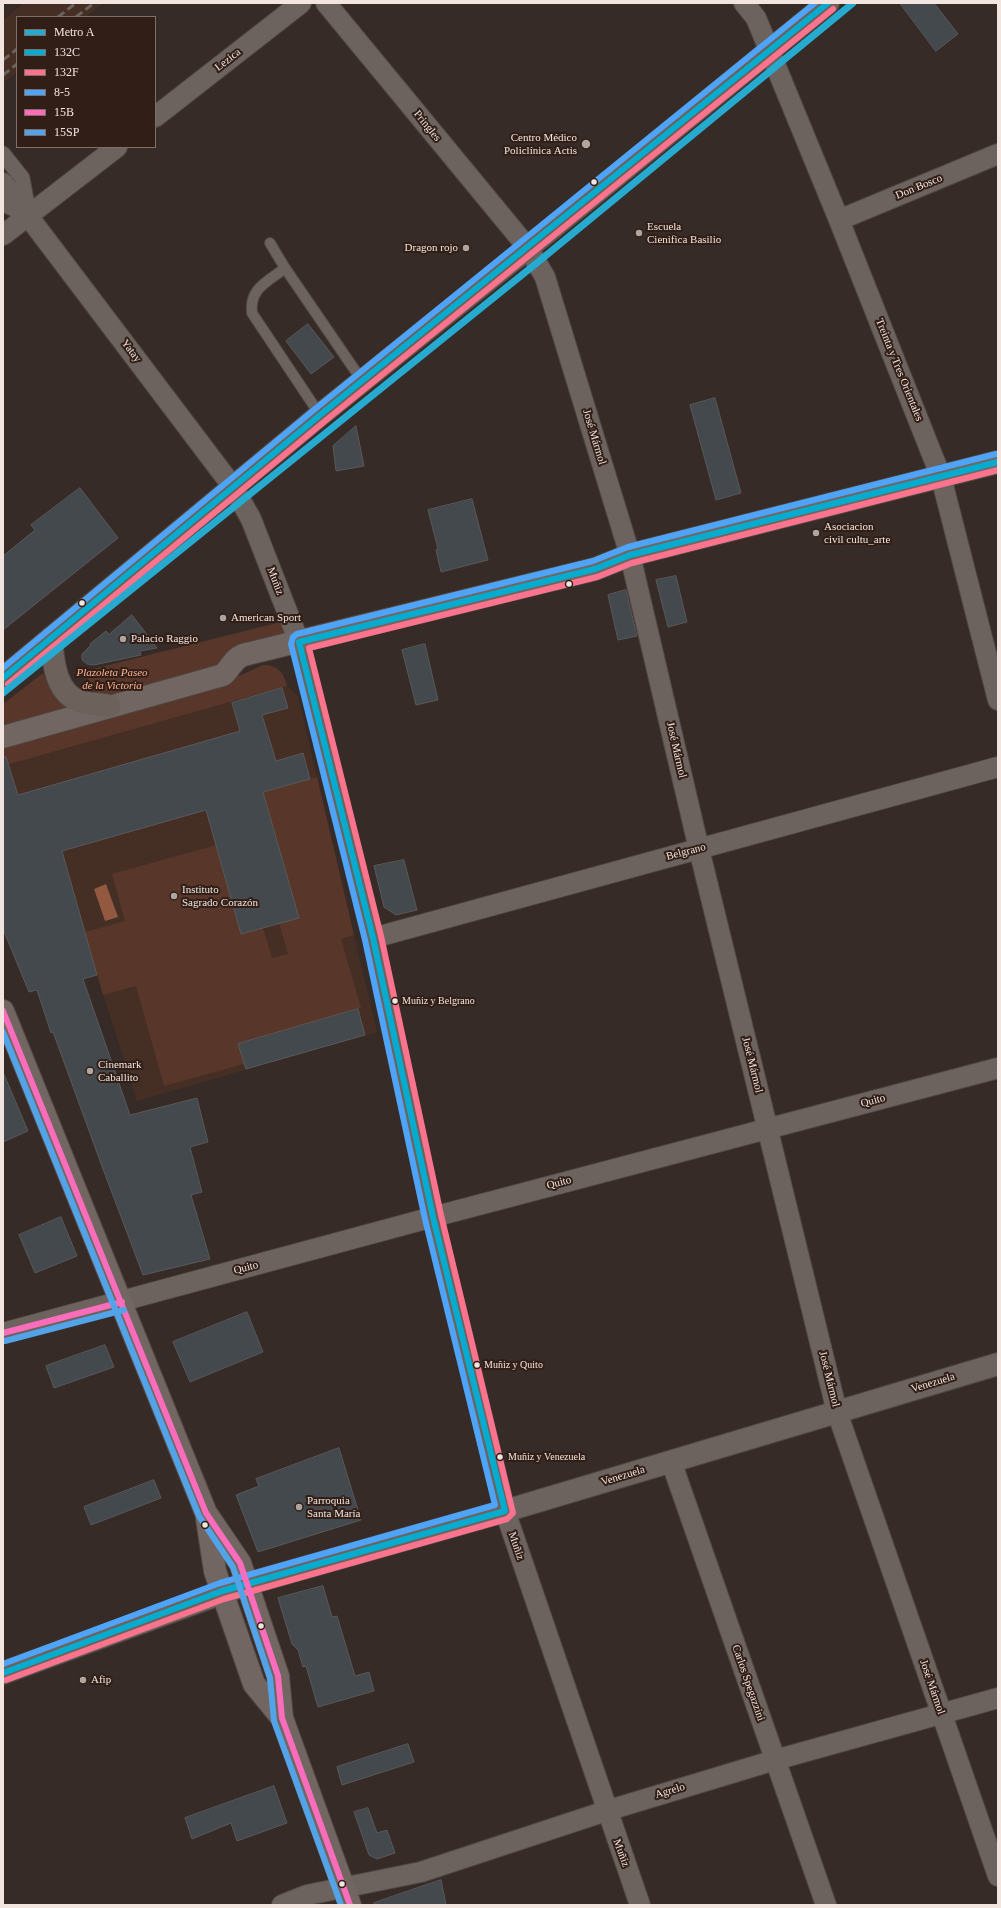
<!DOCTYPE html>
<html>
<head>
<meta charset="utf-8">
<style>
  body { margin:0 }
  #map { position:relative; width:1001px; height:1908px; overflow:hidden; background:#362b27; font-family:Georgia,serif }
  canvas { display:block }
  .frame { position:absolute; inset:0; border:4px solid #f2e5e0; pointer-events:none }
  .legend { position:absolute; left:16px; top:16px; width:140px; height:132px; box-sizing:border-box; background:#311f17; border:1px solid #7e6e67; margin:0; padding:5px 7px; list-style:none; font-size:12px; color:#f2e5e0 }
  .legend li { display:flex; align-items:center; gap:8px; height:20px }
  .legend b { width:20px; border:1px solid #7e6e67 }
</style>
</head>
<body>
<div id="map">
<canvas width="1001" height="1908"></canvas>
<div class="frame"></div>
<ul class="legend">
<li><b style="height:5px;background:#26aad0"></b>Metro A</li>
<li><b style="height:5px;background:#06acd0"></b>132C</li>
<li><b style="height:5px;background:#fc738d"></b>132F</li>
<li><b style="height:5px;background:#4da4f9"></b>8-5</li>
<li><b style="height:5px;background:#fb6dba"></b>15B</li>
<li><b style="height:5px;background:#53a3e8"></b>15SP</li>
</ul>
</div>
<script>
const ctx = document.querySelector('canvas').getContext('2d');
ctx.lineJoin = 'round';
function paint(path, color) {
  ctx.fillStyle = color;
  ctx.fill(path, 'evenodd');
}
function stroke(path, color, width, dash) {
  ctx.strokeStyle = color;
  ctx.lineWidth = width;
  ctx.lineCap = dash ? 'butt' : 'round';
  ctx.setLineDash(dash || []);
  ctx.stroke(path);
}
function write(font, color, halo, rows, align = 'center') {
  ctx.font = font + ' Georgia,serif';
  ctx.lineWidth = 4;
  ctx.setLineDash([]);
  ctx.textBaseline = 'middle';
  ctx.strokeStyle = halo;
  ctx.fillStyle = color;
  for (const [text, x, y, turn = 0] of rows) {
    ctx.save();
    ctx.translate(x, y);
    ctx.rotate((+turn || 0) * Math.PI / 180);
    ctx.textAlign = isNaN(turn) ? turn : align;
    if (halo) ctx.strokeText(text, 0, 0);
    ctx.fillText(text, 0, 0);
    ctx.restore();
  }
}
const built = new Path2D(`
  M24,3H104L86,17H17V72L3,83V20Z
  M287,686L298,696L377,1032L137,1101L97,975L29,992L3,929V766Z`);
const green = new Path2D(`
  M281,622L284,634L218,665L105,696L93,692L85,671Z
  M263,665C277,665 284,672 287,686L3,766V746L228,681Z
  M43,673C51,689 57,702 73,711L3,731V704Z
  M317,777L354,935L341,939L361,1008L238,1044L244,1064L164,1086L136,986L103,995L85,932L125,921L112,874L216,845L241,934L263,928L272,958L288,954L279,923L299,918L260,781L278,788Z`);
const water = new Path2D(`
  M106,884L118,917L105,921L94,889Z`);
const building = new Path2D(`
  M900,3H934L958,34L936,51Z
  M308,324L334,357L311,374L286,341Z
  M715,398L741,493L716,500L690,405Z
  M356,426L364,466L336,471L333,446Z
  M80,488L118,538L3,630V556L35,530L31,525Z
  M472,499L488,560L441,572L436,550L438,549L428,510Z
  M676,576L687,622L668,627L656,580Z
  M626,590L637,636L618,640L608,595Z
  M132,615L157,648L140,651L141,655L94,665L87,664L82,660V654L91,645L90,644L106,631L109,634Z
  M425,644L438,700L416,705L402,650Z
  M282,688L288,708L262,715L276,761L303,753L310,779L263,792L299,918L241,934L206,810L62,851L97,975L83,979L130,1115L197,1098L208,1142L190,1147L202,1192L191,1195L210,1259L143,1275L103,1169L53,1032L51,1033L37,990L29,992L3,929V757H6L18,795L240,731L232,703Z
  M404,860L417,910L396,915L384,907L374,866Z
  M358,1009L365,1035L246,1069L238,1044Z
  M3,1072L28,1131L3,1142Z
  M61,1217L77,1256L35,1273L19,1235Z
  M247,1312L263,1352L190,1382L173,1342Z
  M105,1345L114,1367L54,1388L46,1366Z
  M339,1448L361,1520L258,1552L236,1495L259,1486L256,1479Z
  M154,1480L161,1498L91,1525L84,1507Z
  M323,1586L332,1617L337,1616L355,1676L369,1672L374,1691L318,1707L306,1666L303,1667L298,1650L292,1644L278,1598Z
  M408,1744L414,1762L342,1785L337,1767Z
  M274,1786L287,1823L237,1841L231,1823L192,1839L185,1818Z
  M368,1808L377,1833L387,1830L395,1853L377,1859L369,1855L354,1812Z
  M441,1880L446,1905H375L374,1903Z`);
const service = new Path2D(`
  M270,243L285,268
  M320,415L252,313C249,288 268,282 285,268L363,382`);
const pedestrian = new Path2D(`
  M3,154L22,178L29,216
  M3,204L26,214`);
const minor = new Path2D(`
  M326,3L528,248L545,277L630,555L699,849L837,1412L998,1876
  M744,3L756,18L839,220L941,477L998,700
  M155,117L301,3
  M3,183L233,487L251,519L299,642L373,938L433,1217L505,1511L640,1905
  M839,220L998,154
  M3,235L117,147
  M373,938L998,767
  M3,1333L433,1217L998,1068
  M671,1461L826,1905
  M282,1905L307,1895L421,1872L606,1811L775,1760L998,1698`);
const tertiary = new Path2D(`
  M3,1673L247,1584L505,1511L998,1364`);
const secondary = new Path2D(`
  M3,737L223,675C231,668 233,659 243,655L595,569L630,555L998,462
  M3,1011L206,1513L240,1563L278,1676L282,1718L350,1905
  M207,1519L215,1571L254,1684L282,1718`);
const primary = new Path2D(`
  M51,638C53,660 55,695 82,702C90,704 100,704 109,706
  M3,678L320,415L528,248L828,3`);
const rail = new Path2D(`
  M58,17L76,3
  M76,17L94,3
  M3,60L17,49
  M3,75L17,64`);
const bus1 = new Path2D(`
  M3,678L320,415L828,3
  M3,1673L222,1591L505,1511L433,1217L373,938L299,642L595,569L630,555L998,462`);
const bus2 = new Path2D(`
  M8,684L325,421L833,9
  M6,1680L224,1599L507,1519L513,1513L441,1215L381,936L309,648L597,577L632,563L998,470`);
const bus3 = new Path2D(`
  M3,668L315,409L815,3
  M3,1664L220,1583L495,1505L425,1219L365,940L291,644L293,637L297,634L593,561L628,547L996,454`);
const bus4 = new Path2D(`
  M3,1011L206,1513L240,1563L278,1676L282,1718L350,1905
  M3,1333L122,1302`);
const bus5 = new Path2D(`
  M3,1032L199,1516L233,1567L270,1678L274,1721L341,1905
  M5,1341L124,1310`);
const metro1 = new Path2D(`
  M3,693L538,262L853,3`);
const markers = [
  [586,144,5,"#b0a49f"],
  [594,182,3.5,"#f2e5e0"],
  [639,233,4,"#b0a49f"],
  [466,248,4,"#b0a49f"],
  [816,533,4,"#b0a49f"],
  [569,584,3.5,"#f2e5e0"],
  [82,603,3.5,"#f2e5e0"],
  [223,618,4,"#b0a49f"],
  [123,639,4,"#b0a49f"],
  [174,896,4,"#b0a49f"],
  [395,1001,3.5,"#f2e5e0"],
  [90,1071,4,"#b0a49f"],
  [477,1365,3.5,"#f2e5e0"],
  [500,1457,3.5,"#f2e5e0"],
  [299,1507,4,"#b0a49f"],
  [205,1525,3.5,"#f2e5e0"],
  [261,1626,3.5,"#f2e5e0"],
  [83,1680,4,"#b0a49f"],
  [342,1884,3.5,"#f2e5e0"]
];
const busNames = [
  ["Muñiz y Belgrano",402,1001],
  ["Muñiz y Quito",484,1365],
  ["Muñiz y Venezuela",508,1457]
];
const streetNames = [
  ["Lezica",228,60,-38],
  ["Pringles",427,126,51],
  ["Don Bosco",919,187,-22],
  ["Yatay",131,351,53],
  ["Treinta y Tres Orientales",899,370,68],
  ["José Mármol",594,437,73],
  ["Muñiz",275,581,69],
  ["José Mármol",676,750,77],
  ["Belgrano",686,852,-15],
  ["José Mármol",752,1065,76],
  ["Quito",873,1101,-15],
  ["Quito",559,1183,-15],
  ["Quito",246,1268,-15],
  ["José Mármol",829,1379,76],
  ["Venezuela",933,1383,-17],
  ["Venezuela",623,1476,-17],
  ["Muñiz",516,1546,71],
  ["Carlos Spegazzini",748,1683,71],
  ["José Mármol",932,1687,71],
  ["Agrelo",670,1791,-17],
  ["Muñiz",621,1853,70]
];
const poiNames = [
  ["Centro Médico",577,138,"right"],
  ["Policlínica Actis",577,151,"right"],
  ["Escuela",647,227],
  ["Cienifica Basilio",647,240],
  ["Dragon rojo",458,248,"right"],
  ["Asociacion",824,527],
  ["civil cultu_arte",824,540],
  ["American Sport",231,618],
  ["Palacio Raggio",131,639],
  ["Instituto",182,890],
  ["Sagrado Corazón",182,903],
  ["Cinemark",98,1065],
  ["Caballito",98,1078],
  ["Parroquia",307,1501],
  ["Santa María",307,1514],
  ["Afip",91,1680]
];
const parkNames = [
  ["Plazoleta Paseo",112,673],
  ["de la Victoria",112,686]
];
paint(built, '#452e24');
paint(green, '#58372a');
paint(water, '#925840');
paint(building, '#44494e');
stroke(building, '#595859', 1);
stroke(service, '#504642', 12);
stroke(pedestrian, '#504642', 17);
stroke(minor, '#504642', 22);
stroke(tertiary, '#504642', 24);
stroke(secondary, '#504642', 24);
stroke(primary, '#504642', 24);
stroke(service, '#6c635f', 10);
stroke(pedestrian, '#6c635f', 15);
stroke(minor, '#6c635f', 20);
stroke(tertiary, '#6c635f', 22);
stroke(secondary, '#726662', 22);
stroke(primary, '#6d615b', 22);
stroke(rail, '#69615e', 3, [8, 4]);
stroke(bus1, '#06acd0', 6);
stroke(bus2, '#fc738d', 6);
stroke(bus3, '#4da4f9', 6);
stroke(bus4, '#fb6dba', 6);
stroke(bus5, '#53a3e8', 6);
stroke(metro1, '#26aad0', 7);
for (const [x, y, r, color] of markers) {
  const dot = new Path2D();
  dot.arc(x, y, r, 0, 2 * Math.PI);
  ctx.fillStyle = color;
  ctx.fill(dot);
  stroke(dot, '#311f17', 1.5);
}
write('10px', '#f2e5e0', '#311f17', busNames, 'left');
write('11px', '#f2e5e0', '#311f17', streetNames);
write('11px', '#f2e5e0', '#311f17', poiNames, 'left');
write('italic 11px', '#feb395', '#311f17', parkNames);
</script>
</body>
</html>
